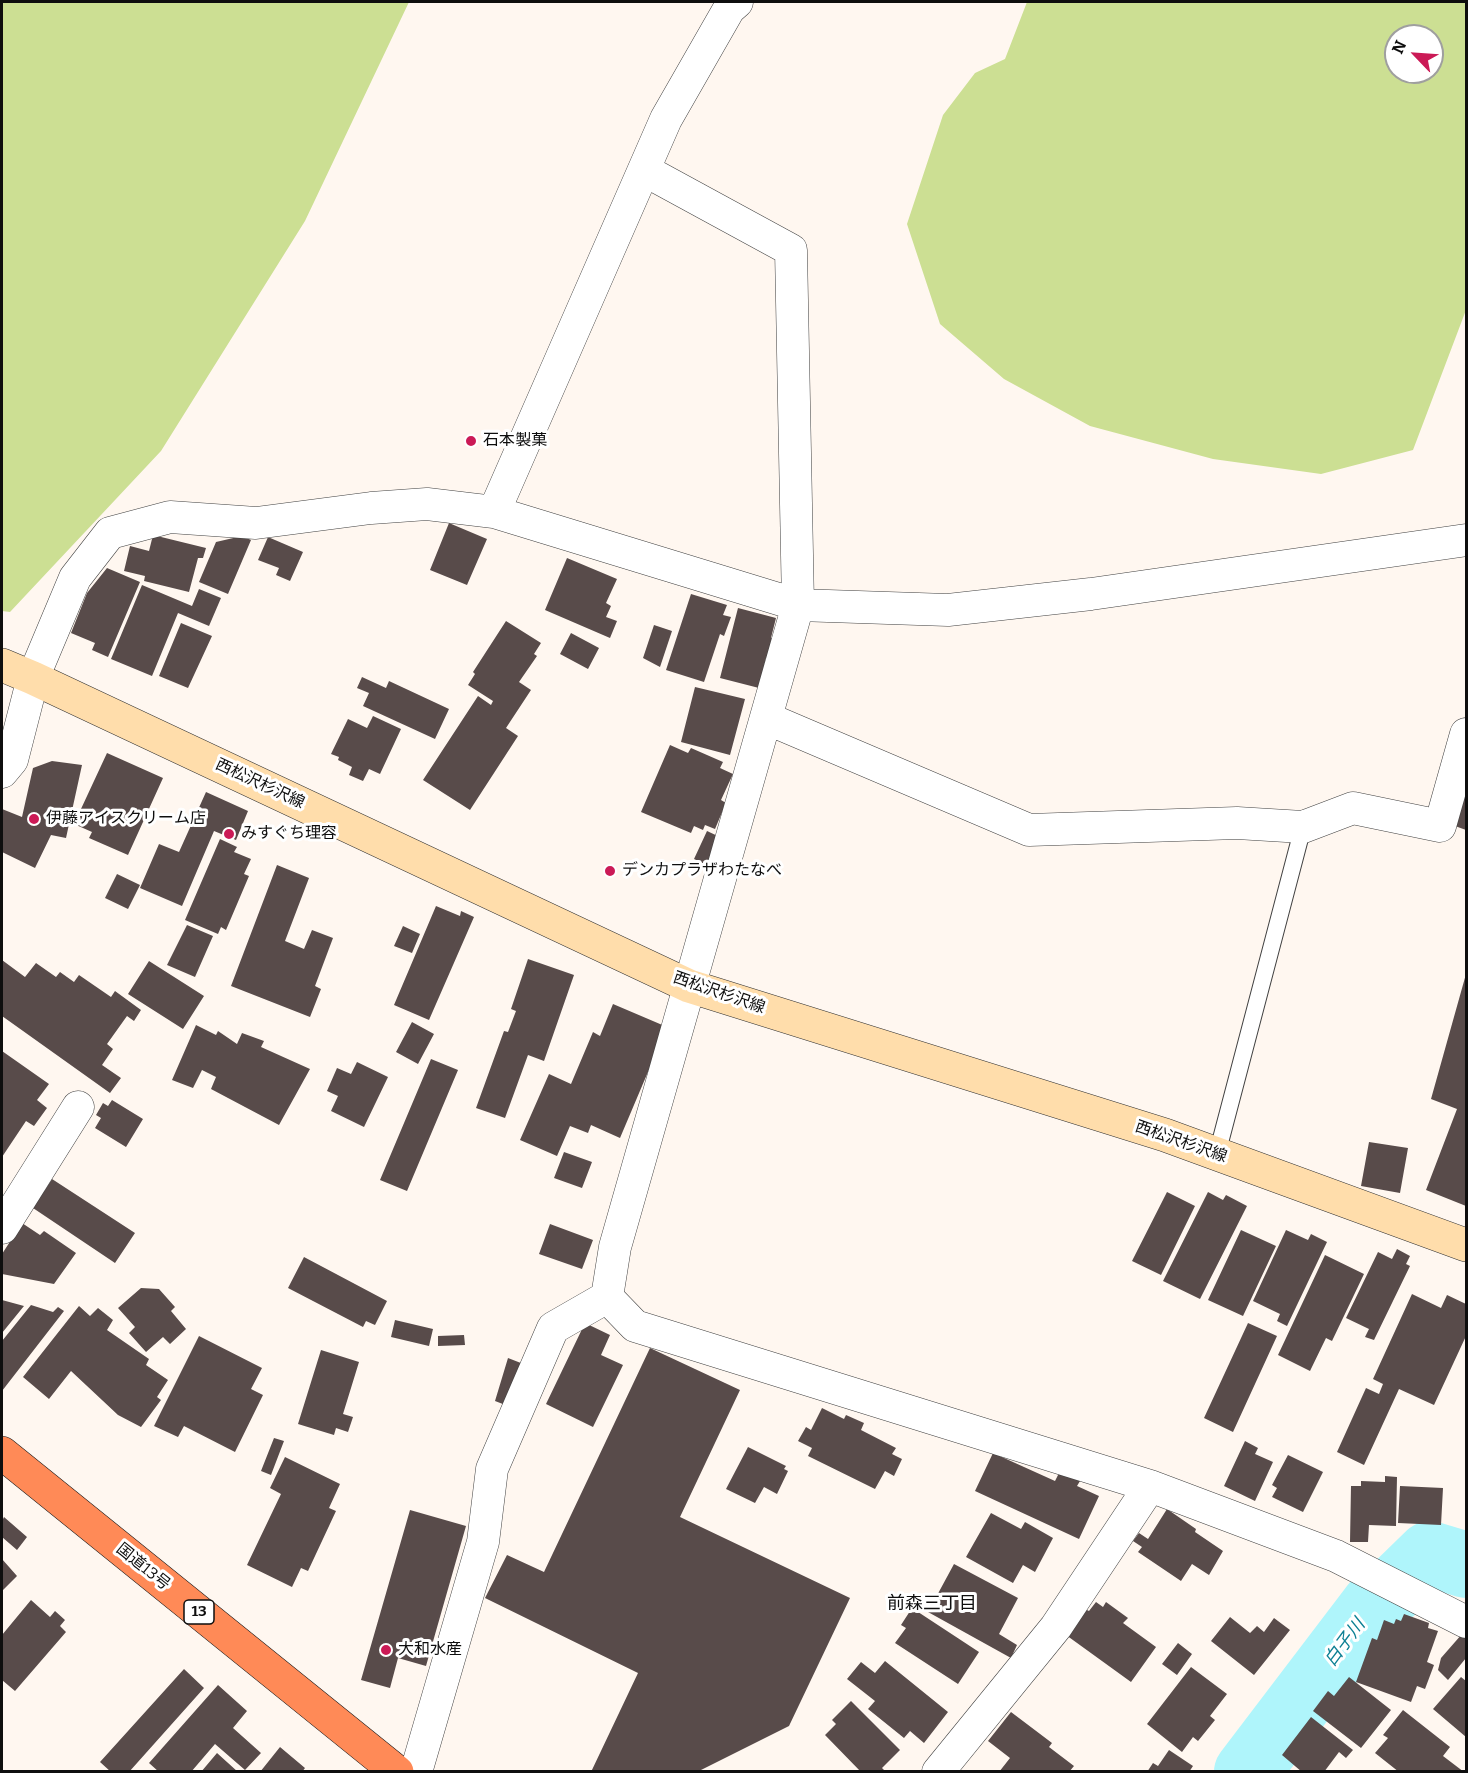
<!DOCTYPE html>
<html>
<head>
<meta charset="utf-8">
<style>
  body { margin:0 }
  #map { position:relative; width:1468px; height:1773px; overflow:hidden; background:#fff7f0; font-family:Bitter,serif }
  canvas { display:block }
  .frame { position:absolute; inset:0; border:3px solid #0e0e0e; pointer-events:none }
  .north { position:absolute; left:1384px; top:24px; width:60px; height:60px; box-sizing:border-box; background:#fff; border:2px solid #9f9f9f; border-radius:50%; rotate:295deg; font-size:16px; font-weight:700; line-height:24px; text-align:center; color:#0e0e0e }
  .north::after { content:''; display:block; margin:auto; width:21px; height:27px; background:#cb1a56; clip-path:polygon(50% 0,100% 100%,50% 72%,0 100%) }
</style>
</head>
<body>
<div id="map">
<canvas width="1468" height="1773"></canvas>
<div class="frame"></div>
<div class="north">N</div>
</div>
<script>
const ctx = document.querySelector('canvas').getContext('2d');
ctx.lineJoin = 'round';
function paint(path, color) {
  ctx.fillStyle = color;
  ctx.fill(path, 'evenodd');
}
function stroke(path, color, width, dash) {
  ctx.strokeStyle = color;
  ctx.lineWidth = width;
  ctx.lineCap = dash ? 'butt' : 'round';
  ctx.setLineDash(dash || []);
  ctx.stroke(path);
}
function write(font, color, halo, rows, align = 'center') {
  ctx.font = font + ' Bitter,"Noto Sans JP",serif';
  ctx.lineWidth = 6;
  ctx.setLineDash([]);
  ctx.textBaseline = 'middle';
  ctx.strokeStyle = halo;
  ctx.fillStyle = color;
  for (const [text, x, y, turn = 0] of rows) {
    ctx.save();
    ctx.translate(x, y);
    ctx.rotate((+turn || 0) * Math.PI / 180);
    ctx.textAlign = isNaN(turn) ? turn : align;
    if (halo) ctx.strokeText(text, 0, 0);
    ctx.fillText(text, 0, 0);
    ctx.restore();
  }
}
const forest = new Path2D(`
  M2,2H409L305,221L161,451L10,612L2,611Z
  M1027,2H1466V310L1413,450L1321,474L1213,459L1090,426L1004,379L940,324L907,224L943,115L975,73L1005,59ZM1396,36H1432V72H1396Z`);
const river = new Path2D(`
  M1247,1772L1374,1605L1392,1591L1430,1554L1466,1565`);
const building = new Path2D(`
  M449,523L487,539L467,585L430,570Z
  M153,535L206,548L203,558H198L189,592L144,581L145,576L124,571L130,546L149,551Z
  M242,536L251,540L228,594L199,582L216,542Z
  M268,537L303,552L290,581L276,575L279,568L258,560Z
  M567,558L617,579L606,603L611,606L606,617L617,621L610,638L545,610Z
  M107,568L140,582L108,657L92,650L95,643L71,633L87,593Z
  M142,585L192,606L199,589L221,598L209,626L178,613L152,676L111,659Z
  M691,594L727,605L723,615L731,617L724,636L720,634L704,682L666,670Z
  M738,608L776,618L771,638L777,639L772,660L766,658L759,688L720,678Z
  M506,621L541,643L534,654L537,656L519,682L531,690L506,728L518,736L470,810L423,780L478,696L491,705L493,701L468,685L475,674L473,672Z
  M181,623L212,636L188,688L159,676Z
  M654,625L672,631L660,667L643,658Z
  M571,633L599,648L588,669L560,654Z
  M362,677L386,688L389,681L449,709L435,739L363,706L369,693L357,688Z
  M695,687L745,699L730,755L681,742Z
  M373,716L401,729L380,774L369,769L363,781L349,775L352,767L338,760L339,757L331,754L348,719L367,728Z
  M670,745L688,753L691,748L723,762L720,768L733,774L721,800L726,803L715,829L705,825L703,830L694,826L691,833L641,812Z
  M107,753L163,778L128,855L89,838L92,832L74,824Z
  M52,761L82,765L66,838L51,835L35,868L2,852V809L22,817L33,768Z
  M1466,782V830L1455,826Z
  M206,792L248,811L236,840L214,831L182,906L140,888L159,844L179,852Z
  M707,831L722,838L709,866L694,859Z
  M220,839L237,847L234,852L251,859L244,874L249,876L226,930L221,927L218,934L185,920Z
  M277,865L309,878L285,941L304,949L312,930L333,938L315,986L321,989L310,1017L231,986Z
  M117,874L140,885L128,909L105,898Z
  M436,906L460,916L461,911L474,917L429,1020L394,1005Z
  M187,925L213,936L195,977L167,965Z
  M403,926L420,934L412,953L394,946Z
  M528,959L574,975L544,1061L528,1055L505,1118L476,1108L504,1031L508,1032L516,1011L511,1009Z
  M2,960L25,977L36,963L56,977L60,972L74,982L79,975L111,997L115,991L141,1010L134,1021L127,1016L107,1044L113,1049L102,1065L121,1078L110,1093L2,1016Z
  M149,961L204,996L183,1029L128,994Z
  M1466,974V1206L1426,1190L1457,1109L1431,1099Z
  M613,1004L667,1027L620,1138L591,1125L588,1133L570,1126L557,1156L520,1140L549,1074L571,1084L593,1032L600,1036Z
  M412,1022L434,1034L418,1064L396,1052Z
  M196,1025L216,1035L218,1031L237,1044L242,1033L264,1041L261,1047L310,1069L279,1125L211,1089L216,1077L202,1070L193,1088L172,1080Z
  M2,1051L49,1084L37,1100L47,1108L34,1126L26,1121L2,1157Z
  M431,1059L458,1070L407,1191L380,1180Z
  M357,1062L388,1077L364,1127L331,1111L338,1096L327,1091L337,1068L351,1074Z
  M112,1100L143,1119L126,1147L95,1128L101,1118L96,1115L103,1103L108,1106Z
  M1369,1142L1408,1148L1400,1193L1361,1186Z
  M564,1152L592,1162L582,1188L554,1178Z
  M52,1179L135,1233L115,1263L33,1208Z
  M1167,1192L1195,1206L1161,1275L1132,1261Z
  M1208,1192L1223,1200L1226,1195L1247,1206L1200,1299L1163,1281Z
  M22,1223L40,1235L44,1231L76,1253L54,1284L2,1274V1254Z
  M550,1224L593,1240L582,1269L539,1254Z
  M1241,1230L1276,1246L1243,1316L1208,1300Z
  M1286,1230L1308,1240L1311,1234L1327,1242L1287,1326L1277,1321L1280,1314L1253,1301Z
  M1397,1249L1410,1256L1406,1264L1410,1266L1374,1340L1365,1337L1369,1329L1346,1318L1378,1252L1392,1259Z
  M1325,1255L1364,1274L1332,1341L1326,1338L1310,1371L1278,1355Z
  M304,1257L387,1301L375,1325L366,1321L363,1327L288,1288Z
  M141,1288L159,1289L175,1307L171,1311L186,1329L170,1344L163,1337L146,1352L129,1333L135,1327L118,1308Z
  M1412,1294L1441,1308L1447,1295L1466,1304V1336L1434,1405L1399,1389L1364,1465L1337,1452L1366,1388L1379,1394L1383,1384L1373,1379Z
  M2,1300L24,1306L2,1333Z
  M31,1305L53,1312L58,1307L64,1311L2,1391V1341Z
  M79,1306L90,1316L98,1308L113,1320L107,1330L149,1359L146,1365L168,1380L157,1397L161,1400L141,1427L118,1415L71,1371L49,1399L23,1377Z
  M395,1320L433,1329L429,1346L391,1337Z
  M585,1323L610,1335L601,1355L623,1365L593,1427L546,1404Z
  M1248,1323L1277,1336L1233,1432L1204,1418Z
  M464,1335L465,1345L438,1346V1336Z
  M199,1336L262,1368L251,1389L263,1395L235,1452L184,1426L178,1437L154,1426Z
  M650,1348L740,1390L680,1517L850,1598L789,1726L697,1772H591L638,1673L485,1598L507,1555L544,1572Z
  M321,1350L359,1362L343,1414L353,1417L348,1432L336,1428L334,1435L298,1424Z
  M508,1358L526,1365L508,1406L495,1401Z
  M822,1408L844,1419L846,1415L864,1423L861,1430L896,1448L892,1454L902,1459L894,1476L885,1471L875,1489L808,1456L812,1448L798,1441L806,1427L811,1430Z
  M274,1438L284,1441L271,1475L261,1471Z
  M1245,1441L1258,1448L1255,1454L1273,1462L1255,1501L1224,1486Z
  M748,1447L786,1466L784,1469L788,1471L777,1494L764,1487L755,1503L726,1489Z
  M993,1453L1055,1481L1060,1471L1080,1481L1077,1486L1099,1496L1079,1539L975,1491Z
  M1288,1455L1323,1472L1303,1512L1272,1497L1277,1488L1272,1485Z
  M285,1457L340,1484L329,1508L336,1511L308,1571L301,1568L292,1587L247,1565L281,1494L270,1488Z
  M1385,1476L1397,1477L1396,1526L1369,1525L1368,1542H1350L1351,1486H1361V1481L1385,1482Z
  M1400,1486L1443,1488L1441,1525L1398,1523Z
  M1167,1509L1196,1529L1195,1532L1223,1551L1209,1575L1192,1564L1181,1581L1138,1552L1142,1547L1133,1541L1139,1533L1148,1539Z
  M410,1510L466,1526L426,1666L398,1658L390,1688L361,1680Z
  M991,1513L1021,1529L1025,1522L1053,1538L1035,1572L1023,1565L1013,1583L966,1557Z
  M4,1517L27,1537L17,1550L2,1537V1521Z
  M2,1559L17,1576L2,1591Z
  M954,1564L1018,1598L999,1634L1017,1645L1011,1658L928,1612Z
  M31,1600L50,1617L55,1611L65,1620L60,1626L66,1632L15,1691L2,1680V1635Z
  M1096,1602L1103,1607L1106,1602L1128,1618L1123,1623L1156,1647L1131,1682L1066,1635L1085,1609L1089,1611Z
  M912,1608L979,1652L958,1684L895,1643L906,1628L901,1625Z
  M1404,1614L1429,1623L1428,1628L1438,1631L1427,1662L1434,1665L1425,1689L1417,1686L1411,1702L1356,1682L1372,1638L1377,1640L1384,1620L1394,1624L1396,1619L1401,1621Z
  M1230,1617L1250,1633L1257,1626L1264,1632L1274,1618L1290,1630L1254,1675L1211,1641Z
  M1462,1634L1466,1638V1658L1448,1680L1438,1670L1441,1658Z
  M1178,1643L1192,1654L1177,1675L1162,1664Z
  M885,1661L948,1712L924,1743L910,1731L904,1738L868,1709L875,1701L847,1679L861,1662L875,1673Z
  M1191,1667L1227,1694L1210,1716L1215,1720L1198,1741L1193,1737L1182,1752L1147,1724Z
  M184,1669L204,1688L129,1772H111L100,1762Z
  M1349,1677L1391,1710L1361,1748L1313,1711L1328,1691L1334,1696Z
  M1461,1677L1466,1681V1737L1433,1709Z
  M218,1685L247,1711L233,1728L261,1753L245,1770L215,1744L191,1772H159L149,1763Z
  M851,1701L900,1750L882,1768L886,1772H861L825,1735L836,1724L832,1720Z
  M1403,1710L1450,1747L1443,1756L1464,1772H1399L1375,1753L1388,1738L1383,1735Z
  M1011,1712L1052,1743L1049,1747L1074,1766L1069,1772H999L1010,1758L988,1741Z
  M1311,1717L1353,1750L1346,1758L1339,1752L1324,1772H1302L1282,1755Z
  M280,1747L305,1768L302,1772H260Z
  M1169,1750L1193,1766L1189,1772H1147L1153,1763L1158,1766Z
  M217,1753L238,1772H201Z`);
const service = new Path2D(`
  M1217,1154L1303,827`);
const minor = new Path2D(`
  M494,512L666,119L729,9L737,2
  M766,718L1029,830L1237,823L1303,827L1353,808L1440,826L1466,734
  M2,772L12,760L33,678L75,578L110,533L170,517L256,523L371,508L427,504L494,512L798,605L948,610L1091,594L1466,540
  M2,1228L78,1107
  M607,1297L615,1247L798,605L791,250L644,170
  M607,1297L635,1326L1150,1486L1336,1556L1466,1622
  M416,1772L483,1542L492,1469L553,1328L607,1297
  M938,1772L1056,1627L1150,1486`);
const secondary = new Path2D(`
  M2,665L33,678L689,986L1165,1135L1466,1245`);
const trunk = new Path2D(`
  M2,1453L397,1772`);
const markers = [
  [471,441,6,"#cb1a56"],
  [34,819,6,"#cb1a56"],
  [229,834,6,"#cb1a56"],
  [610,871,6,"#cb1a56"],
  [386,1650,6,"#cb1a56"]
];
const shields = [
  [199,1612,30]
];
const shieldNames = [
  ["13",199,1612]
];
const poiNames = [
  ["石本製菓",483,441],
  ["伊藤アイスクリーム店",46,819],
  ["みすぐち理容",241,834],
  ["デンカプラザわたなべ",622,871],
  ["大和水産",398,1650]
];
const streetNames = [
  ["西松沢杉沢線",260,784,25],
  ["西松沢杉沢線",719,993,19],
  ["西松沢杉沢線",1181,1142,19],
  ["国道13号",143,1567,39]
];
const neighbourhoodNames = [
  ["前森三丁目",932,1604]
];
const waterNames = [
  ["白子川",1345,1643,-53]
];
paint(forest, '#ccdf93');
stroke(river, '#aff5fb', 66);
paint(building, '#584b4a');
stroke(service, '#414141', 18);
stroke(minor, '#414141', 33);
stroke(secondary, '#303030', 34);
stroke(trunk, '#1f1f1f', 34);
stroke(service, '#fff', 16);
stroke(minor, '#fff', 32);
stroke(secondary, '#ffddab', 33);
stroke(trunk, '#ff8a57', 33);
for (const [x, y, r, color] of markers) {
  const dot = new Path2D();
  dot.arc(x, y, r, 0, 2 * Math.PI);
  ctx.fillStyle = color;
  ctx.fill(dot);
  stroke(dot, '#fff', 2);
}
for (const [x, y, w] of shields) {
  const box = new Path2D();
  box.roundRect(x - w / 2, y - 12, w, 24, 4.5);
  ctx.fillStyle = '#fff';
  ctx.fill(box);
  stroke(box, '#0e0e0e', 1.5);
}
write('bold 15px', '#0e0e0e', null, shieldNames);
write('16px', '#0e0e0e', '#fff', poiNames, 'left');
write('16px', '#0e0e0e', '#fff', streetNames);
write('18px', '#0e0e0e', '#fff', neighbourhoodNames);
write('italic 18px', '#0d8094', '#fff', waterNames);
</script>
</body>
</html>
